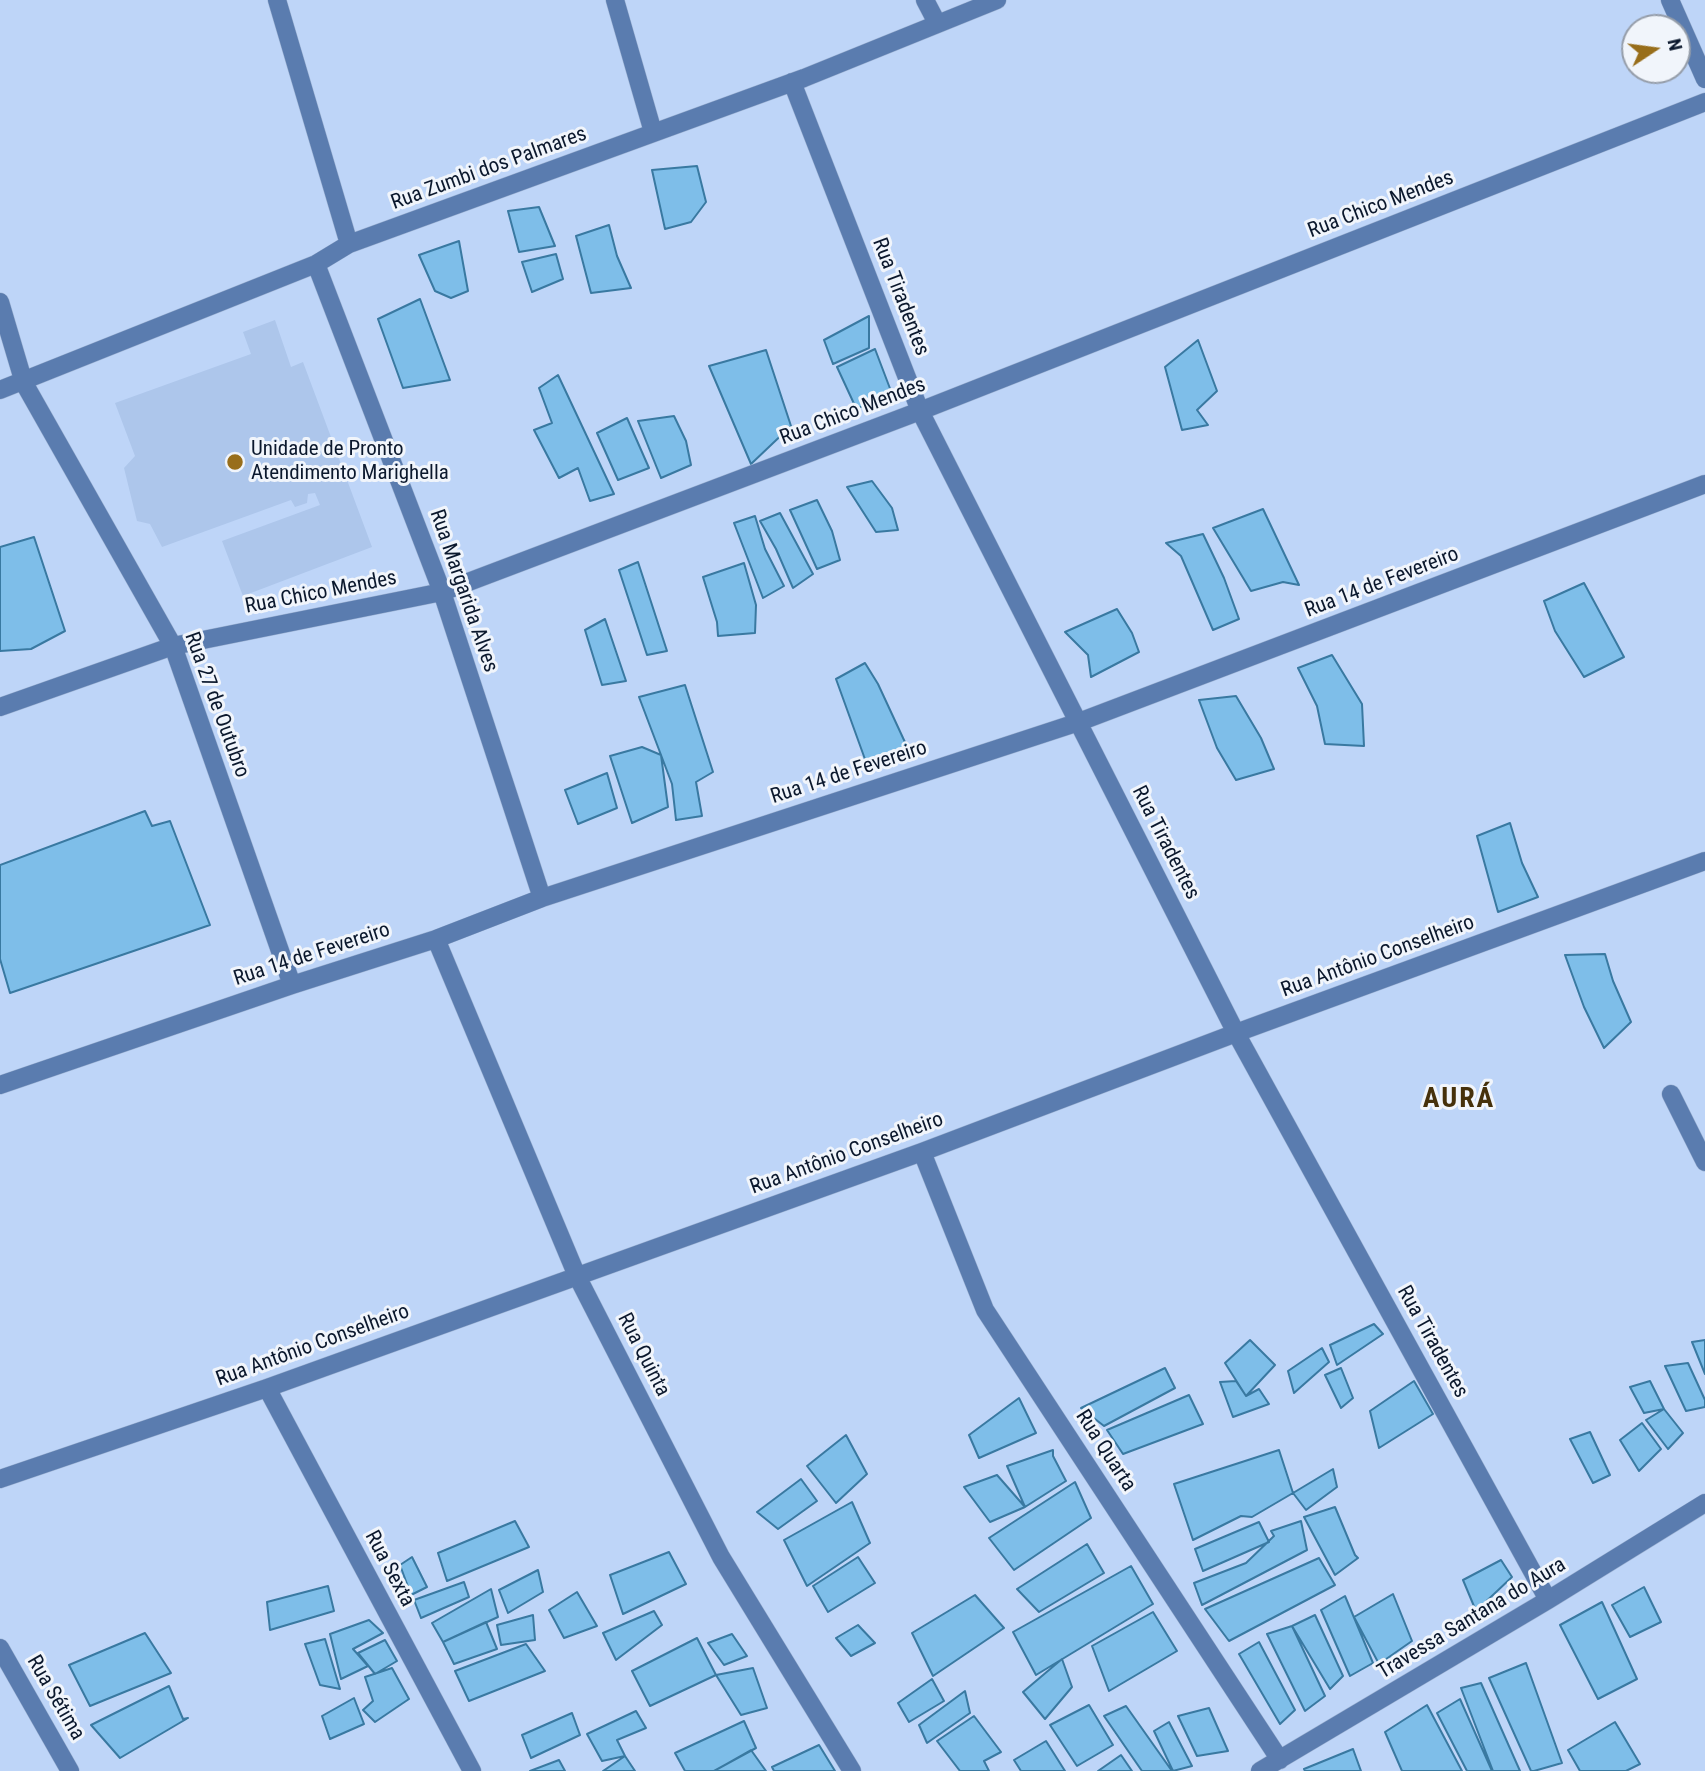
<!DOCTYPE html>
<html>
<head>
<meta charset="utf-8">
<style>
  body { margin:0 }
  #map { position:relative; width:1705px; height:1771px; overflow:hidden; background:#bed5f8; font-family:"Roboto Condensed",sans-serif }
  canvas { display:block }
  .north { position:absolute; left:1621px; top:14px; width:70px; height:70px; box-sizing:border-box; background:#f1f5fb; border:2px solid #959da9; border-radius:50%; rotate:77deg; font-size:19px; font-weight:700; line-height:28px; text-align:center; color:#0b182d }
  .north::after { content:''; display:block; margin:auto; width:24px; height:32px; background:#986e1b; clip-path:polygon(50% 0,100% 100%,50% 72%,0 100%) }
</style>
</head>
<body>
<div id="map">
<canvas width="1705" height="1771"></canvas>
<div class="north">N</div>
</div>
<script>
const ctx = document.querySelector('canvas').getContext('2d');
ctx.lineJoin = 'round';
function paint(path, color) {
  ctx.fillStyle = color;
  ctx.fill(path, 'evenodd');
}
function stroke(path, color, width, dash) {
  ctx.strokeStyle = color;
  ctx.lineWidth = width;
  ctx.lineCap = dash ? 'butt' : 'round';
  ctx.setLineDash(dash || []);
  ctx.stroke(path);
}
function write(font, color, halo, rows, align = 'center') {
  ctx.font = font + ' "Roboto Condensed",sans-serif';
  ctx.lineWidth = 6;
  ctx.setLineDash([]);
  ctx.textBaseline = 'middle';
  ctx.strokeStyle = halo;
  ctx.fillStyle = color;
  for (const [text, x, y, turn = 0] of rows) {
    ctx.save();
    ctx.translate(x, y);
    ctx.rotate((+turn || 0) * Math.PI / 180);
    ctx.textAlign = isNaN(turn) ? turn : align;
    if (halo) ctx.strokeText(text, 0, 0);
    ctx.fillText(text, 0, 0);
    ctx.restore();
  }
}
const built = new Path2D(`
  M275,320L291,367L303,362L372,547L243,596L222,541L320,505L315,493L308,494L307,503L295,507L291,500L162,547L150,524L137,521L124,468L135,456L115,403L251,354L243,332Z`);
const building = new Path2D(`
  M697,166L706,202L691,222L665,229L652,170Z
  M539,207L555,246L519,252L508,211Z
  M609,225L617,256L631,288L591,293L576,236Z
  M459,241L468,291L451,298L435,291L419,255Z
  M556,254L563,279L532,292L522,262Z
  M420,299L450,380L403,388L378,319Z
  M869,316V348L833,364L824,340Z
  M1198,340L1217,391L1197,410L1208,425L1182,430L1165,367Z
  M875,349L894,399L856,408L837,367Z
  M766,350L791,426L751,464L709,366Z
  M558,375L614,494L590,501L578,468L559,478L534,430L552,423L539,388Z
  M674,416L686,441L691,465L661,478L638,421Z
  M627,418L649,468L618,480L597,433Z
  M872,481L892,508L898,530L876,532L847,487Z
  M817,500L832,531L840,560L817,569L790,510Z
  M1263,509L1299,585L1283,582L1251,591L1213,528Z
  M780,513L813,574L793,588L776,549L760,521Z
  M755,516L765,549L784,586L763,598L734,523Z
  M1203,534L1224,578L1239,619L1213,630L1181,556L1166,543Z
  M34,537L65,631L31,649L0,651V547Z
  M638,562L653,608L667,651L647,655L619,570Z
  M744,563L756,605L755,633L718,636L717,622L703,577Z
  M1584,583L1624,657L1584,677L1555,631L1544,601Z
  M1117,609L1132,633L1139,652L1091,677L1088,655L1065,632Z
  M605,619L626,681L602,685L585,630Z
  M1332,655L1362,704L1364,746L1325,744L1317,706L1298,668Z
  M865,663L878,684L910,753L866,762L836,679Z
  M685,685L713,772L696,782L702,816L676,820L672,784L639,697Z
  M1236,696L1261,738L1274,769L1236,780L1217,748L1199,700Z
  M642,747L661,755L668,807L632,823L610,756Z
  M607,773L617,808L578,824L565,790Z
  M145,811L152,826L170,821L210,925L10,993L0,959V865Z
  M1510,823L1522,863L1538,897L1498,912L1477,836Z
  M1605,954L1613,981L1631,1022L1604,1048L1584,1007L1565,955Z
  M1374,1324L1383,1334L1337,1365L1330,1345Z
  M1250,1340L1275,1365L1246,1396L1225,1363Z
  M1705,1340V1374L1692,1342Z
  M1322,1348L1329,1362L1294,1393L1288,1371Z
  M1688,1363L1705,1400V1407L1686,1411L1665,1366Z
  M1165,1368L1175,1388L1104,1426L1081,1408Z
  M1341,1368L1353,1398L1341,1408L1325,1375Z
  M1236,1381L1246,1396L1259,1389L1269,1404L1233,1417L1220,1382Z
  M1414,1381L1433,1414L1379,1448L1370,1411Z
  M1650,1381L1664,1409L1644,1413L1630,1387Z
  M1189,1395L1203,1424L1123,1454L1107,1430Z
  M1019,1398L1036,1433L979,1458L969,1435Z
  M1664,1409L1683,1433L1668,1449L1646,1420Z
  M1642,1423L1661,1449L1639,1471L1620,1440Z
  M1590,1432L1610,1475L1593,1483L1570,1439Z
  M846,1435L867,1474L836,1503L807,1466Z
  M1053,1450V1456L1066,1481L1025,1507L1007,1466Z
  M1279,1450L1293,1493L1252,1517L1241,1516L1193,1540L1174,1484Z
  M1333,1469L1337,1487L1306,1510L1293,1493Z
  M997,1475L1025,1507L990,1522L964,1487Z
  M801,1479L817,1501L778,1529L757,1512Z
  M1075,1482L1091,1518L1014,1570L989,1538Z
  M852,1502L870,1543L807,1586L784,1540Z
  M1335,1507L1355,1555L1358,1558L1335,1575L1304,1517Z
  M515,1521L529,1547L447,1581L438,1553Z
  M1301,1521L1307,1550L1202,1605L1194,1583L1246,1563L1274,1536L1271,1531Z
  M1259,1522L1269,1542L1203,1571L1195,1549Z
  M1087,1544L1104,1573L1039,1612L1017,1589Z
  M669,1552L686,1584L623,1614L610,1575Z
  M412,1557L427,1587L411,1595L400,1565Z
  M858,1557L875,1583L828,1612L813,1586Z
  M1319,1558L1335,1585L1229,1641L1205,1609Z
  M1501,1560L1512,1577L1476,1611L1463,1580Z
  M1131,1566L1153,1604L1036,1675L1013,1632Z
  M538,1570L543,1592L508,1613L499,1590Z
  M464,1582L469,1597L421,1618L414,1600Z
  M328,1586L334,1611L270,1630L267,1602Z
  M1644,1587L1661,1622L1630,1637L1612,1605Z
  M491,1589L498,1617L443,1642L432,1623Z
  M577,1592L597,1626L564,1638L549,1610Z
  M1393,1594L1412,1641L1379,1664L1354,1617Z
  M975,1595L1004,1628L933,1676L912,1633Z
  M1345,1596L1373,1663L1350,1676L1321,1610Z
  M1602,1602L1637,1679L1598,1699L1560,1625Z
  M654,1611L662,1625L616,1660L603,1633Z
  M1153,1612L1177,1651L1109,1691L1092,1646Z
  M533,1615L535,1640L501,1645L497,1625Z
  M1315,1615L1343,1676L1330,1689L1292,1626Z
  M369,1620L383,1633L353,1649L368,1666L341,1679L330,1634Z
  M486,1622L497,1649L454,1664L443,1642Z
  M858,1625L875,1643L851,1656L836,1638Z
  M1292,1626L1325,1696L1305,1711L1267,1634Z
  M145,1633L171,1673L90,1706L69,1665Z
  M732,1634L747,1656L724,1665L708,1643Z
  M697,1638L716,1675L650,1706L632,1671Z
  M325,1639L340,1689L320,1685L305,1644Z
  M385,1640L397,1661L375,1674L358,1653Z
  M1259,1642L1295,1710L1280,1724L1239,1654Z
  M526,1644L545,1671L469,1701L455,1671Z
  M1062,1659L1072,1687L1045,1719L1023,1692Z
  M1526,1663L1562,1763L1534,1771H1531L1489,1678Z
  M392,1668L409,1699L375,1722L363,1710L373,1701L365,1677Z
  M753,1668L767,1708L741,1715L716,1675Z
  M932,1679L944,1701L909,1722L898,1703Z
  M1481,1683L1520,1771H1493L1461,1688Z
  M169,1686L183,1719L188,1718L120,1758L91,1725Z
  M965,1691L970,1713L927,1743L919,1725Z
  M354,1698L364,1724L330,1739L322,1716Z
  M1460,1699L1492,1771H1467L1437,1713Z
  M1089,1705L1113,1745L1077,1766L1050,1725Z
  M1427,1705L1462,1771H1402L1385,1732Z
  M1126,1706L1172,1771H1142L1104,1716Z
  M1209,1708L1228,1751L1197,1756L1178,1716Z
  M636,1711L646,1728L617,1740L625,1756L602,1761L587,1734Z
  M572,1713L580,1735L531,1758L522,1735Z
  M974,1716L1001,1752L984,1761L989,1771H960L937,1741Z
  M744,1721L756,1748L714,1771H685L675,1753Z
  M1169,1722L1192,1766L1173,1771L1154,1731Z
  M1615,1722L1640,1764L1626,1771H1580L1568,1750Z
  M1046,1741L1065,1771H1021L1014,1760Z
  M819,1745L835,1771H774L772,1767Z
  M1353,1749L1361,1771H1305L1304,1769Z
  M751,1750L766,1771H714Z
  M1121,1755L1132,1771H1098Z
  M625,1756L635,1771H603Z
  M559,1760L565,1771H530Z`);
const minor = new Path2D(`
  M277,0L349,244
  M615,0L653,132
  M925,0L937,23
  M1670,0L1705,79
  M792,82L920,411L1236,1033L1548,1600
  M316,264L442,592L542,898
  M0,302L24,383L173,646L292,985
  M0,390L316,264L349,244L804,78L997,0
  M0,707L173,646L442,592L920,411L1705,102
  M436,939L577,1276L721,1557L852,1771
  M0,1085L292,985L436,939L542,898L1079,722L1705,484
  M1671,1094L1705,1162
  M922,1152L985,1310L1280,1760
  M267,1388L472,1771
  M0,1479L267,1388L922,1152L1236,1033L1705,861
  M0,1648L70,1771
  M1260,1771L1548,1600L1705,1503`);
const markers = [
  [235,462,9,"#986e1b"]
];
const streetNames = [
  ["Rua Zumbi dos Palmares",489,169,-20],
  ["Rua Chico Mendes",1381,205,-21],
  ["Rua Tiradentes",900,297,69],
  ["Rua Chico Mendes",853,412,-21],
  ["Rua 14 de Fevereiro",1382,583,-21],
  ["Rua Margarida Alves",463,591,71],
  ["Rua Chico Mendes",321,593,-11],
  ["Rua 27 de Outubro",216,705,70],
  ["Rua 14 de Fevereiro",849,773,-18],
  ["Rua Tiradentes",1165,843,63],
  ["Rua 14 de Fevereiro",312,955,-18],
  ["Rua Antônio Conselheiro",1378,957,-20],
  ["Rua Antônio Conselheiro",847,1154,-20],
  ["Rua Tiradentes",1432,1342,61],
  ["Rua Antônio Conselheiro",313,1346,-20],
  ["Rua Quinta",643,1355,63],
  ["Rua Quarta",1105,1451,57],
  ["Rua Sexta",389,1569,62],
  ["Travessa Santana do Aura",1472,1619,-31],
  ["Rua Sétima",55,1698,60]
];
const poiNames = [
  ["Unidade de Pronto",251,450],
  ["Atendimento Marighella",251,474]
];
const districtNames = [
  ["AURÁ",1459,1100]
];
paint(built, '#adc6eb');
paint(building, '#7ebee9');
stroke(building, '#3979a1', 2);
stroke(minor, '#9eb3d3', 19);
stroke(minor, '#5a7caf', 18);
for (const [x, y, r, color] of markers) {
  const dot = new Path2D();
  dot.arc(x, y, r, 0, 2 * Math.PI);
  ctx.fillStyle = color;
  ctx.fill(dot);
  stroke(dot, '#f1f5fb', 2.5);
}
write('21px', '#0b182d', '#f1f5fb', streetNames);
write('21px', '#0b182d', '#f1f5fb', poiNames, 'left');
ctx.letterSpacing = '2px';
write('bold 28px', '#46310b', '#f1f5fb', districtNames);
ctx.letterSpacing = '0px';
</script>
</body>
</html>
